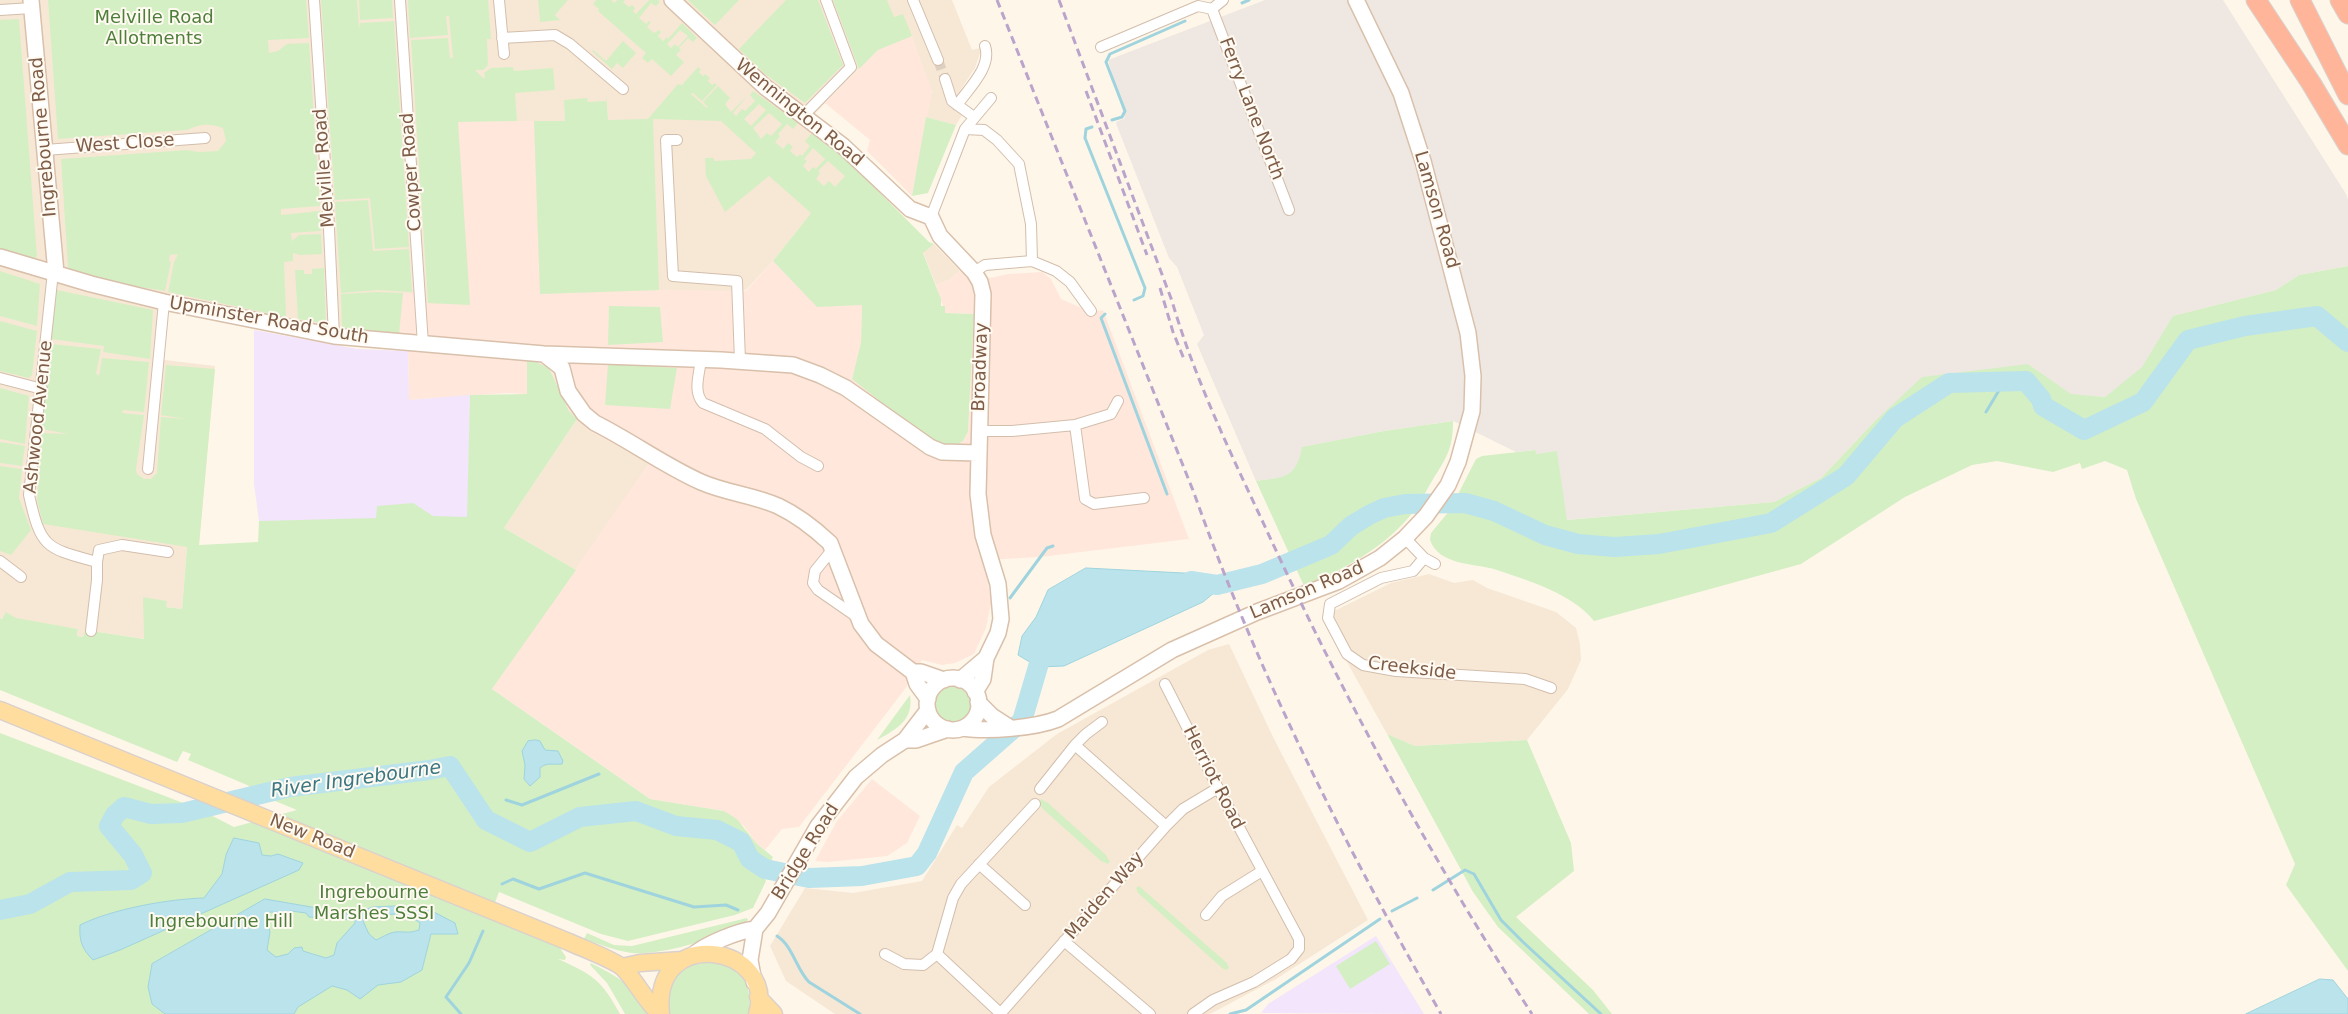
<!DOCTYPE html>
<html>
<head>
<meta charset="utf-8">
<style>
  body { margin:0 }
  canvas { display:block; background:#fef6e9 }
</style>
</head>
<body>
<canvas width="2348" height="1014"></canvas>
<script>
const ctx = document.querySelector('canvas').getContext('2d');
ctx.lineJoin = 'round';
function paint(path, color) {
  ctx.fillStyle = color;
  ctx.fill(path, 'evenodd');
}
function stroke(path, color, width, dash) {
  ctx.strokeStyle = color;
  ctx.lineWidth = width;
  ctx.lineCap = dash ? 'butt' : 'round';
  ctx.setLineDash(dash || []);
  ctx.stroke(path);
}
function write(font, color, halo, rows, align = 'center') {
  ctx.font = font + ' "DejaVu Sans",sans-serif';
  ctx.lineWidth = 4;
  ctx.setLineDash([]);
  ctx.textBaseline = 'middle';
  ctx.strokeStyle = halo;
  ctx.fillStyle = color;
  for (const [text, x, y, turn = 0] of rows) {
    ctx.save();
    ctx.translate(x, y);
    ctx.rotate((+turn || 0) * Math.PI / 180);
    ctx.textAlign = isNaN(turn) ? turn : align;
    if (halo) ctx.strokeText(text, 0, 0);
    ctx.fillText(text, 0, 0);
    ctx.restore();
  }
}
const residential = new Path2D(`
  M0,0H952L972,50L980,48V53L975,68L957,95L967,107L956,125L926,117L932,91L878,50L833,95L810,119L860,162L811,213L773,261L746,290L369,340L164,302L157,359L215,366L199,545L187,547L182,609L166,607V601L145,639L85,630L83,637L77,636L78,629L0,618Z
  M934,244L960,271L949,280L936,285L923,252Z
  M577,419L588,430L650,463L576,570L504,528Z
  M1429,574L1454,583L1473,580L1487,588L1556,612L1576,628L1580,644L1581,660L1568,689L1527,740L1415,746L1387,734L1322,617L1391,583Z
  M1229,644L1274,739L1368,920L1276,979L1210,1014H835L786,981L770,946L805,888L853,893L922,881L957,825L962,828L989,787L1057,734L1208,650Z`);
const commercial = new Path2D(`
  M912,36L932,91L912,196L867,151L870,140L825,103L878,50Z
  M458,121H534L540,294L659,290L746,291L773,261L817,306L862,305L861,342L852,379L954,447L963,441L968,432L974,314L945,313L936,285L949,280L960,271L990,278L1008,274L1042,272L1051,279L1061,299L1091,312L1103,310L1189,539L1040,557L985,560L991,603L986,628L974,654L955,663L942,665L922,660L905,689L799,827L782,829L765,850L756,843L744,826L724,811L650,799L492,689L649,463L588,430L569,411L549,368L527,359V394L507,393L409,400L408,343L398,342L403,293L420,294L421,303L470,305Z
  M872,779L920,816L907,843L887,856L828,862L815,861L837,821Z`);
const industrial = new Path2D(`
  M1265,0H2223L2346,194L2348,199V266L2299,275L2276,290L2174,316L2142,368L2105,397L2071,395L2028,364L1874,422L1821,478L1774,502L1566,520L1535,450L1516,452L1453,421L1384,431L1303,447L1299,464L1286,477L1256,481L1197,344L1204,335L1177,267L1169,258L1117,126L1116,122L1125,118L1108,60Z`);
const education = new Path2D(`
  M254,330L357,349L408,351L409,400L470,395L467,554L259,542V521L254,484Z
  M1376,936L1424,1014L1261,1013L1268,1004Z`);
const green = new Path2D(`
  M48,0H306L309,38L268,40L269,53L278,51L287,44L309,43L320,206L281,209V215L320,211L321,231L291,233L292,241L299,235L321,234L322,254L300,255L293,253V261L284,262L286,317L168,292L174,262L178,254L170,255L169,261L171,262L165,291C147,288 79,278 68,267L61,159L187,150L199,152L218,151L226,141L223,128C209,123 200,124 187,130L58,139Z
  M321,0H357L359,29L360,23L394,21L409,247L375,249L370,198L335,200Z
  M359,0H392L393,18L360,20Z
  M408,0H488L491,39H487L488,65L483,70H475L483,78H485L484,73L491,68L513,67L514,71L553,68L555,90L515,93L517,121L458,122L470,305L428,303L411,40L448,38L450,58H453L449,16H446L448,35L410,38Z
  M538,0H568L555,15L560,20L540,22Z
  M596,0H611L615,3L617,0H625L623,2L629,7L632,5L635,8L633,11L636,14L649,0H658L660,2L656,6L651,3L639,18L646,24L649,21L651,22L647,27L654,33L659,30L661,32L658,36L663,41L667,37L668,39L682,23L697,38L693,42L688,38L679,48L681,50L676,55L684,62L671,76L652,59L648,63L642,58L646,53L598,11L599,9L593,4ZM680,30L688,36L678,47L675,44L671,48L667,44Z
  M688,0H739L715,25Z
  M786,0H818L843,65L805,103L765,74L739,49Z
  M833,0H887L894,17L903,14L912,36L878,50L859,69Z
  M19,19L37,256L34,259L0,248V20Z
  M623,41L636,53L623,68L617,63L612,69L592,51L593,50L606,61Z
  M698,67L701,70L699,72L703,76L705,74L710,78L708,81L712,85L715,83L717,85L702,101L693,93L691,94L707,108L708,107L703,102L718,86L730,98L725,104L731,112L748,95L733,113L736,116L742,109L745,111L755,101L750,95L753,91L798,123L793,129L787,124L778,134L780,136L775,142L783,149L788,143L793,147L790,151L797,157L800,154L802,156L810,146L805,141L812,133L849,162L929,242L934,244L923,253L941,299V306H945V313L974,314L968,432L963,441L954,447L935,445L852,379L861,342L862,305L817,307L773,261L811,213L769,176L725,212L706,176L705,158H714V161L751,159L756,153L721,121L653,119L659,290L540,294L534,121H565L564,100L587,98L588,102L606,101V92L608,120L648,119L678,84L682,85ZM759,104L766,110L751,126L744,119ZM769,113L782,124L771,136L767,133L761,139L753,128ZM813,148L825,159L816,169L813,167L809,172L803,166L807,161L804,159ZM828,161L845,176L835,187L829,181L824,186L816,179L820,173L818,171Z
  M926,117L956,125L928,193L912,196Z
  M368,200L373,251L409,249L412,292L378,290L341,293L335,202Z
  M2348,266V971L2286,885L2295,864L2136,499L2127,470L2105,461L2082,469L2080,463L2053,472L1997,461L1972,465L1905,497L1801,564L1594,621C1573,594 1529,581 1497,570C1475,563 1439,566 1430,540L1431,533L1450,510L1476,459L1482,456L1535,450L1537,454L1557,451L1567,520L1774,502L1821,478L1874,422L1922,377L2028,364L2071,394L2105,397L2142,367L2173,316L2276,290L2299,275Z
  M324,268L326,324L298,319L295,270H304V274H312V269Z
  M0,271L40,284L37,326L0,316Z
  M57,290L153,310L150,359L103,352L104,346L51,339Z
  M377,292L403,293L399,334L342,328L341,294Z
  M609,306L660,307L663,342L608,345Z
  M0,321L37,331L32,375L29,378L0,371Z
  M51,344L101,349L96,374L99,375L98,383L102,358L149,362L144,412L123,410L122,413L144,415L136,469L137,474L144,479H151L157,473L161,417L186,419L161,415L166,365L215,369L199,545L258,542L259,521L376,518L377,506L413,503L433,516L467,517L470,395L527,394V358L549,368L569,411L577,419L504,528L576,570L492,689L650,799L724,811L737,819L756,843L773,857L764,876L766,881L753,908L735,915L628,941L601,934L499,892L489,918L560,948L566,957L565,960L558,959C593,975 601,979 620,1014H0V733L199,809L234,827L297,810L275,801L247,785L188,760L191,754L183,751L177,762L0,690V618L2,619L6,612L16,618L78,629L77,636L83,637L85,630L144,639L143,597L167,601L166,607L182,609L187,547L43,524L37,500L42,433L68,434L42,429Z
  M608,364L677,368L670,409L605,405Z
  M0,388L29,396L25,444L0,439Z
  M1453,421C1453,450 1446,458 1432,481C1425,493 1418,507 1409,517C1382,549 1341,571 1304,586L1256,481C1284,477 1296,479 1302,447L1384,431Z
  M0,442L25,446L22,466L0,463Z
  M0,466L22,469L19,498L31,530L11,555L0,551Z
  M935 705a18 18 0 1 1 36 0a18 18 0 1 1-36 0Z
  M910,695C914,720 897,729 877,740Z
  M1387,734L1415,746L1527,740L1571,843L1574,871L1516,917L1593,990L1612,1014H1589L1498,927L1473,892Z
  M1041,799L1048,803L1106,855L1110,862L1108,864L1101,861L1043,809L1039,803Z
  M1139,886L1227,963L1229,968L1226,970L1222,968L1138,893L1136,888Z
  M747,918L748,920C725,937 661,956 632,953C616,951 599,944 584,939L587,933L614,945L632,946Z
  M1376,941L1390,964L1350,989L1336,966Z
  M706,960C712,961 720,962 726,964C745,971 754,995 748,1014H669C665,981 676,970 706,960Z
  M591,963C616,976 637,986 647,1014H625L607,983L590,965Z`);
const water = new Path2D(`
  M1086,568L1203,574L1220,588L1203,602L1064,666L1038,667L1018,655L1022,636L1036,617L1048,590Z
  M536,740L540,741L545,750L558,751L563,761L562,764C552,765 547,762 540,768V777L530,786L524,779L525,765L522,751L528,741Z
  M234,838L259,843L262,855L271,856L278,854L303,863L299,870L120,950L93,960C82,949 79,941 80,925C112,909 168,899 204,898L222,874L226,855Z
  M265,899L352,914L373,907L395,906L430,910L455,923L458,934H431L422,970L401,982L378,985L360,999L347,990L332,986L298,1007L294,1014H165L152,1004L148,987L152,964ZM291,911L306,913L309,917L355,920V923L337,943L334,955L326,958L303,951L302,947L294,948L288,954L276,957L267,950L270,932L267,916L270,912L288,913ZM397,914L410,916L420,923L419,930C406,934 406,931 395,932C388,933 383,937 376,940L369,934L363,921L372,916Z
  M2320,979L2333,980L2348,999V1014H2246Z`);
const stream = new Path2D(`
  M1242,3L1249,0
  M1112,120L1122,117L1125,111L1106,62L1110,54L1185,21
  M1092,127L1086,129L1085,138L1145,288L1143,296L1134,300
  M1105,314L1101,318L1167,494
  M1986,412L2004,382
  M1010,598L1047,548L1053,546
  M506,800L522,805L599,774
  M502,884L513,879L539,889L585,873L694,907L726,905L738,910
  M1433,890L1465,870L1474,874L1501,920L1523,942L1601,1014
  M1392,911L1417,898
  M777,936C793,946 796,969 809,982L860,1014
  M461,1014L446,997L469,963L483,931
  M1230,1014L1246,1010L1380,919`);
const river = new Path2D(`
  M1191,581L1217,585L1262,574L1331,545L1351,526L1369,515L1384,508L1405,504L1465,503L1494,511L1545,535L1578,544L1615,547L1659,544L1771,523L1846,476L1895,418L1949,383L2026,381L2041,399L2043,406L2084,430L2143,402L2188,340L2245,326L2317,316L2348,342
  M0,910L30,904L70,882L131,880L142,873L133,855L109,826L115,815L124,807L151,814L182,813L290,787L429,770L450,766L486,820L530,842L580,817L636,811L676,826L717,830L741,842L750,859L765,869L809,878L862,876L917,866L927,853L964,772L1022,721L1040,660L1053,647`);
const streetTunnel = new Path2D(`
  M938,60L945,79`);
const street = new Path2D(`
  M314,0L328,208L334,336
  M400,0L423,344
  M499,0L504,54
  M913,0L938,60
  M1223,0L1212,9L1289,210
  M0,10L32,8
  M502,38L555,35L570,44L623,89
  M1101,47L1198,6L1212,9
  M945,79L952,101L974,117
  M957,105C969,88 992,67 985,46
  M804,115L851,67L826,0
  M965,129L984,130L997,140L1019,164L1031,224L1032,261
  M677,140H666L673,276L737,281L740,361
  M45,150L205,138
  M931,217L965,129L991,98
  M53,272L29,495C41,549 46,548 97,562V580L91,631
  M974,272L985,265L1032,261L1056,271L1070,282L1091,311
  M701,360C699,375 693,392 703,403L765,429L801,457L818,466
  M0,378L42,389
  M1075,425L1085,499L1094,504L1144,498
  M978,431H1012L1075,425L1111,414L1118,401
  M148,469L164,302
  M1405,538L1424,558L1435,564
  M832,550L815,571L813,583L818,590L857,617
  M1424,558L1413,571L1381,578L1330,604L1328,618L1347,654L1363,665L1396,671L1525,679L1551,688
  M0,561L21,577
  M97,562L99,550L122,545L168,552
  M1165,684L1218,788L1299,939V949L1291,959L1254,982L1213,1000L1193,1014
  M1075,745L1086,734L1102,722
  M1040,789L1075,745L1166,826
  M979,864L1025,905
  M1206,915L1222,896L1262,871
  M1064,941L1150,1014
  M885,954L904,964L923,965L937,954
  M1000,1014L1166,826L1183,809L1218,788
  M1001,1014L937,954L953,898L961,884L1035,804`);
const secondary = new Path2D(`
  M31,0L56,273
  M672,0L765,87L843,146L910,209L931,217L940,236L974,272L980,282L983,294L978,494L983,535L998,584L1001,619L998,633L986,658L983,679L975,692
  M0,257L91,284L164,302L334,336L544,354L721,360L793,365L820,375L846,388L930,447L942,452L978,453
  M544,354L562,368L568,391L584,414L595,423C631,441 665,466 701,482C726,493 753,495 778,506C797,515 815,529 830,543L861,624L876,644L913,672
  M913,672H921L944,680
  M913,672L917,684L928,699
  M927 704a26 26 0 1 1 52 0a26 26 0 1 1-52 0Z
  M960,680L986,658
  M978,702L992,716L1009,727
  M963,728C988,732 1035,728 1058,719L1172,650L1257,612L1339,581L1380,558L1405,538L1426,516L1448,485L1458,462L1472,411L1473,376L1468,333L1423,161L1401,93L1356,0
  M905,740H916L948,729
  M692,956C705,944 738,931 755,929
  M754,982L750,960L755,929L768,913L818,826L856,777L882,755L905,740L928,710`);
const primary = new Path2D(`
  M0,710L569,942C582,948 614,960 623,968C637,982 645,1001 660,1014
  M622,967L640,963L682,960
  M758,997L774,1014
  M661,1014C651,923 778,945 757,1014`);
const highway = new Path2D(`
  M2256,0L2311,83L2348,145
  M2300,0L2348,95
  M2340,0L2348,14`);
const rail = new Path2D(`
  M997,0L1194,493C1259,676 1345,846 1441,1014
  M1059,0L1172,301C1195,380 1232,456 1267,531C1344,698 1432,860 1532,1014
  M1086,91L1147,255
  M1160,288L1173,332L1184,359`);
const parkNames = [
  ["Melville Road",154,18],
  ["Allotments",154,39],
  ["Ingrebourne",374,893],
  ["Marshes SSSI",374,914],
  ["Ingrebourne Hill",221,922]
];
const streetNames = [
  ["Ferry Lane North",1251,109,69],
  ["Wennington Road",799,113,39],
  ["Ingrebourne Road",44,137,-95],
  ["West Close",125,144,-4],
  ["Melville Road",325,168,-94],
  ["Cowper Road",412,172,-94],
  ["Lamson Road",1436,210,74],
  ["Upminster Road South",269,321,10],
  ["Broadway",981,367,-88],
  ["Ashwood Avenue",39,417,-84],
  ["Lamson Road",1307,591,-23],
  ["Creekside",1412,669,7],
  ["Herriot Road",1213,778,63],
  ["New Road",312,837,22],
  ["Bridge Road",806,852,-58],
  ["Maiden Way",1105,896,-49]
];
const waterNames = [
  ["River Ingrebourne",356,780,-8]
];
paint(residential, '#f7e8d6');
paint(commercial, '#ffe7dc');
paint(industrial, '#efe8e2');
paint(education, '#f3e5fb');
paint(green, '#d5efc4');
paint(water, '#bae3eb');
stroke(water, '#9fd4de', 1);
stroke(stream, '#9fd4de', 3);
stroke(river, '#bae3eb', 20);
stroke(streetTunnel, '#ded0c1', 10, [10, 5]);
stroke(street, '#d3beac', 12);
stroke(secondary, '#d9c0ab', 18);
stroke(primary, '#dbd1cc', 19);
stroke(highway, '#dbd1cc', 21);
stroke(street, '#fff', 10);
stroke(secondary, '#fff', 15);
stroke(primary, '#ffdd9f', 16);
stroke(highway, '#feb59a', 19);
stroke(rail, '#baa4cb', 3, [8, 5]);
write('18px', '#4e7e3c', '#fffaf1', parkNames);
write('18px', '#7d5c48', '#fffaf1', streetNames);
write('italic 19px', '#3a7683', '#fffaf1', waterNames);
</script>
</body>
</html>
